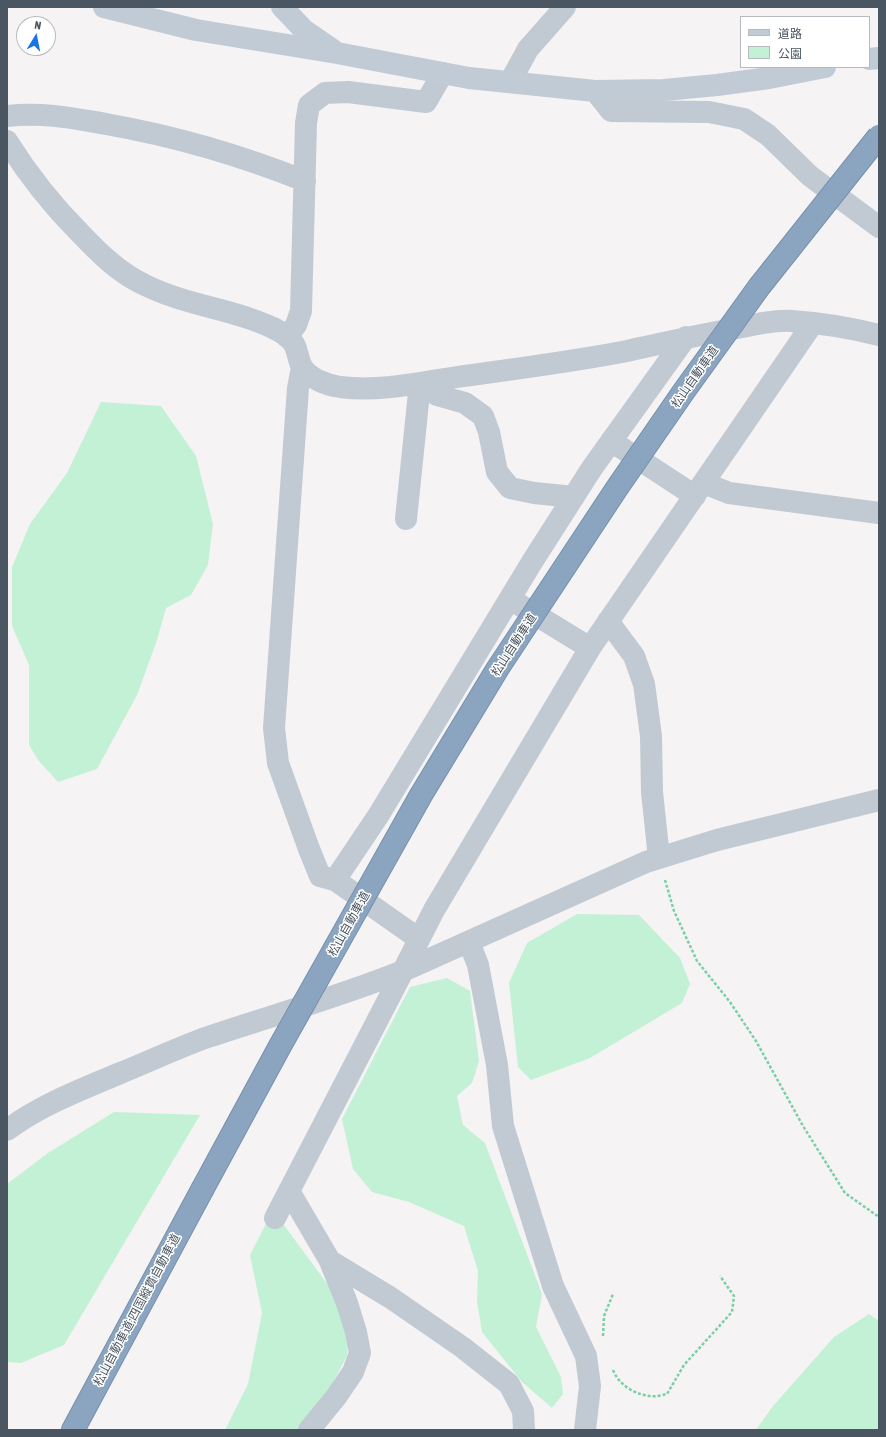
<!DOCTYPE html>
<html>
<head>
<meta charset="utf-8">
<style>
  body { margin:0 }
  #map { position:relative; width:886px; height:1437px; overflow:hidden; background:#f5f3f3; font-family:"Asap Condensed","Noto Sans JP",sans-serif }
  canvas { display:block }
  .frame { position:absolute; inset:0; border:8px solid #4a5661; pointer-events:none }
  .legend { position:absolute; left:740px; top:16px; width:130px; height:52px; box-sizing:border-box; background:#fff; border:1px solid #b7bbc0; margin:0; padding:5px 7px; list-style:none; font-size:12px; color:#4a5661 }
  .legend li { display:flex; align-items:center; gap:8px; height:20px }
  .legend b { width:20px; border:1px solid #b7bbc0 }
  .north { position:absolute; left:16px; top:16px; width:40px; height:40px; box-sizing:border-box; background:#fff; border:1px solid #b7bbc0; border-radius:50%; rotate:10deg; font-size:11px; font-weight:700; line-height:16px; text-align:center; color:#4a5661 }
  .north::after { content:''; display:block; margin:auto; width:14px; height:18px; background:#1a73e8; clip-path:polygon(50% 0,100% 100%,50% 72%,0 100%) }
</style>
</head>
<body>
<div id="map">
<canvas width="886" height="1437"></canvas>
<div class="frame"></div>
<ul class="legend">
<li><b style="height:5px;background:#c1cbd6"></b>道路</li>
<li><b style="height:11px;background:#c3f1d5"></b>公園</li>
</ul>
<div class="north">N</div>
</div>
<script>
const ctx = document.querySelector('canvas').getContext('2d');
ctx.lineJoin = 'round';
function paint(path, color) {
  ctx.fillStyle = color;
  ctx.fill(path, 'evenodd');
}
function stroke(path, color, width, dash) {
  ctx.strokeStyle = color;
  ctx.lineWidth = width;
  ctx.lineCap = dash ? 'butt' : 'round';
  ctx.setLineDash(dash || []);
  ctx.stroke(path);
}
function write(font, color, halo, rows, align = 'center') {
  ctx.font = font + ' "Asap Condensed","Noto Sans JP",sans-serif';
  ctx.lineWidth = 3;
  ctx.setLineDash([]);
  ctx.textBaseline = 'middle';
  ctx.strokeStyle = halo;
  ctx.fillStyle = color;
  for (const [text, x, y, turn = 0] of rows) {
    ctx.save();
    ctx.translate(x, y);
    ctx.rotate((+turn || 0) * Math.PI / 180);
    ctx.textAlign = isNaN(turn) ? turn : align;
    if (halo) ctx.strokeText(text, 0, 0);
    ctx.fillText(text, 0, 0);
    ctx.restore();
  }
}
const green = new Path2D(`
  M101,402L161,406L196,456L213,524L208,565L191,595L166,608L156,643L137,695L97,769L58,782L38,760L29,745V665L12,626V567L30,524L67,473Z
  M577,914L639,915L680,958L690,984L682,1003L590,1058L531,1080L518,1067L509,983L527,943Z
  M447,978L470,991L479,1061L472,1083L457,1096L463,1125L485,1143L542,1294L536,1327L561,1377L563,1394L552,1408L522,1382L482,1332L477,1301L478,1271L464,1226L409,1202L372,1192L353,1169L342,1119L410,987Z
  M114,1112L200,1115L64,1345L21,1363L7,1362V1184L48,1153Z
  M273,1210L328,1285L350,1325L347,1356L321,1405L300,1430H225L248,1384L262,1313L250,1255Z
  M869,1314L879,1321V1430H756L773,1406L834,1337Z`);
const path = new Path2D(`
  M665,880L674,911L697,961L730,1002L756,1041L803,1126L845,1193L879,1217
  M603,1336L604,1316L613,1294
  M613,1370C619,1385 635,1395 651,1396C656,1397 662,1395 667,1394L684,1365L732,1312L734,1296L720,1276`);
const street = new Path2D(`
  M510,82L528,49L565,7
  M595,91L611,111L709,112L744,119L768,135L810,176L879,227
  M7,116C43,112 72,118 106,124C174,136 240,155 305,181
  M7,141C29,176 51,204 80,233C99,253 119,273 145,285C177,301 214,307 248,318C262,323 286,331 294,344C298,351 298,360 302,367C310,379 327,385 340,387C380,392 418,383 457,377C514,369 571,362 627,351C663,343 698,335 733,329C752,325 772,320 792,321C821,323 851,328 879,335
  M287,337L296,325L301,311L306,123L309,105L325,93L348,92L426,102L443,73
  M302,367L298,388L274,728L278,763L309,849L320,876L335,880L419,939
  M611,441L695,496
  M704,483L729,493L879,513
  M406,519L420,383L437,395L465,403L483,416L489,432L497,472L510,488L534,493L574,497
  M510,599L590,648
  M608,621L634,656L644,684L651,736L652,792L659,858
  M335,880L378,816L532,562L592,468L686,337
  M469,942L478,965L497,1065L503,1126L553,1286L586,1356L590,1386L585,1430
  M7,1130C41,1105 80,1090 118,1074C148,1062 177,1048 208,1037C273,1015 339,997 403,971L646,862L717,840L879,800
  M289,1191L330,1261L347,1303L356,1332L360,1353L353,1372L336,1397L309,1430
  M275,1218L403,971L434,910L590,648L813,323
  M330,1261L391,1298L462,1347L509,1384L523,1411L524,1430`);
const secondary = new Path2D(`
  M104,7L196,30L337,53L469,78L595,91L664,90L717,85L769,78L825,67
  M282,7L304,30L333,50
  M869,59L879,58`);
const highway = new Path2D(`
  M73,1430L202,1190`);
const highwayBridge = new Path2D(`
  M202,1190L280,1046L421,795L498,668L617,488L684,391L759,287L879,136`);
const streetNames = [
  ["松山自動車道",695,377,-55],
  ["松山自動車道",514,645,-57],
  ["松山自動車道",349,924,-61],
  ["松山自動車道;四国縦貫自動車道",137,1310,-62]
];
paint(green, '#c3f1d5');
stroke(highway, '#7690ad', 24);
stroke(path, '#7ad0a6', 2.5, [3, 2]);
stroke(street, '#c1cad2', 22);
stroke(secondary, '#c1cbd6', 22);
stroke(highway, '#8ba5c1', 22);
stroke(highwayBridge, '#7690ad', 24, []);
stroke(highwayBridge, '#8ba5c1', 22);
write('12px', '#4a5661', '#fff', streetNames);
</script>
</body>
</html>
